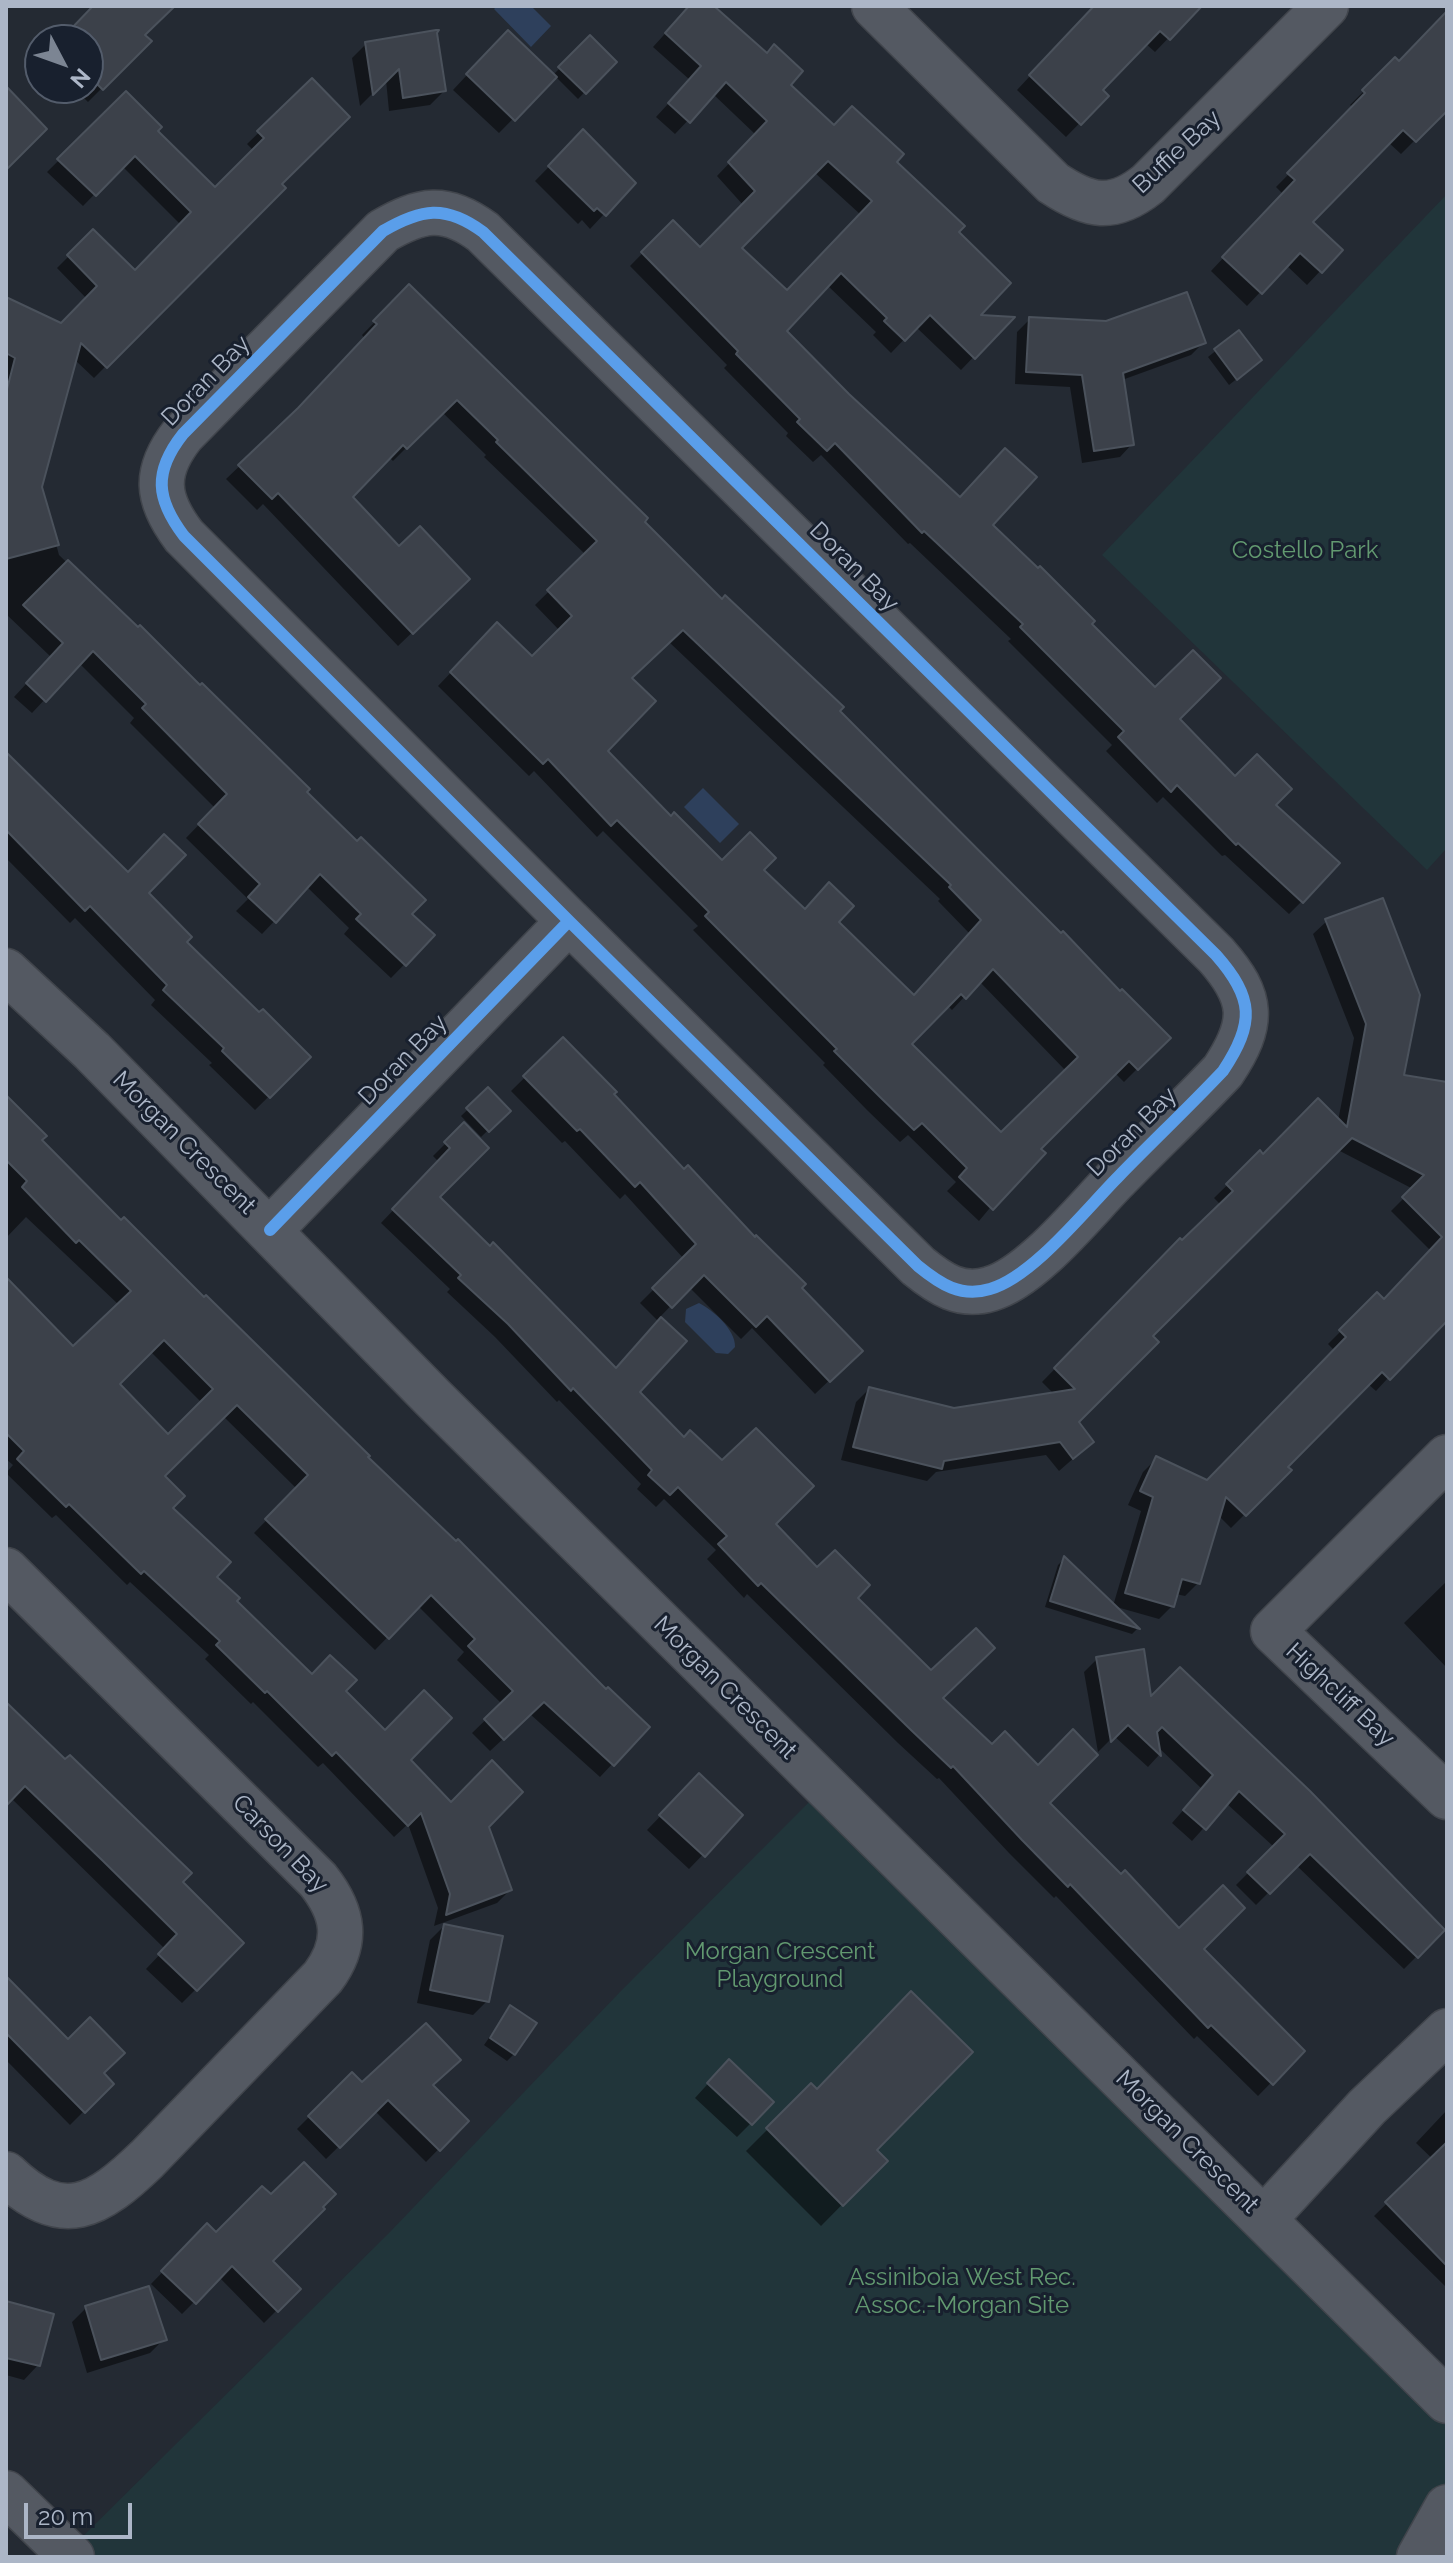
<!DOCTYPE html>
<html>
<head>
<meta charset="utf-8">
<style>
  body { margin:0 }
  #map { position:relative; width:1453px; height:2563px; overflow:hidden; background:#242a33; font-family:Raleway,sans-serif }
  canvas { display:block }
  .frame { position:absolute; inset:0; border:8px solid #acb6c7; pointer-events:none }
  .north { position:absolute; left:24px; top:24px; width:80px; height:80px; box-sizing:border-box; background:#18202e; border:2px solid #535c6b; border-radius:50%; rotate:131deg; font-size:22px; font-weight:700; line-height:32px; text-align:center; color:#acb6c7 }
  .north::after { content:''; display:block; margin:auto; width:28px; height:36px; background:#7c8593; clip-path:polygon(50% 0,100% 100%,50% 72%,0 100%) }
  .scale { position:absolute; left:24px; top:2503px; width:108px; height:36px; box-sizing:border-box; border:4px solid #acb6c7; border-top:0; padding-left:10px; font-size:24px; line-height:28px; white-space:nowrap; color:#acb6c7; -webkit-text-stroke:6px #18202e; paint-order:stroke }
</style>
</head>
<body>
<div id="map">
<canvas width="1453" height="2563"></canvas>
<div class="frame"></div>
<div class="north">N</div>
<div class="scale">20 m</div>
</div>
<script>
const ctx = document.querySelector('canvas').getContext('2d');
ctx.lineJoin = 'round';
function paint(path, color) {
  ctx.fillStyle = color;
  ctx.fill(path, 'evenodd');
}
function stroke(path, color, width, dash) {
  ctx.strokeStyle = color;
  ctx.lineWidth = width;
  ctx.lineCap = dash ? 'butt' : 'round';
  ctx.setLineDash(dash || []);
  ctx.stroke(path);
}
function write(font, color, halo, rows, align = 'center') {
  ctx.font = font + ' Raleway,sans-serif';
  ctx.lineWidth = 6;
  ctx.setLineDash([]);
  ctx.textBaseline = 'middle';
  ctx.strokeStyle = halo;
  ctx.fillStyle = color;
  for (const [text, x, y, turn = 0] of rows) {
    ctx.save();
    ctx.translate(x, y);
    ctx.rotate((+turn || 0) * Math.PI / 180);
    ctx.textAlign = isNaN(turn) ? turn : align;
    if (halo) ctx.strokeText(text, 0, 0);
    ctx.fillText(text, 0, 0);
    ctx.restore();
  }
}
const green = new Path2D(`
  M1447,194V848L1427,870L1102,555Z
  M824,1787L1447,2405V2506L1418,2557H72L67,2552L389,2233L619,1993Z`);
const water = new Path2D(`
  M497,6H531L551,26L531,47L494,9Z
  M703,788L739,824L720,843L684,807Z
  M699,1303C713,1310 736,1330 735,1347L728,1354L716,1353L685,1322L686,1309Z`);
const shadow = new Path2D(`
  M97,6H173L143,35L149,41L88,102L74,88H88V40H62Z
  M690,6H711L833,128L894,163L956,232L976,317L1011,318L961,370L916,327L891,353L873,335L876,332L827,285L784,331L848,396L990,525L1089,624L1235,778L1274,805L1302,901L1289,914L1225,855L1222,856L1163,797L1157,803L1106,751L1112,745L1008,641L1011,639L910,543L908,544L821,455L813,462L786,436L788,433L724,368L727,365L630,266L673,222L700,250L744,206L717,176L756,135L713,94L675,134L656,117L690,80L653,47ZM814,172L861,215L787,292L739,248Z
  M1095,6H1199L1155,52L1145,43L1100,90L1106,96L1066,137L1017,90Z
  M1447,13V108L1401,154L1388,142L1310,222L1340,250L1307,285L1286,265L1247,306L1211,271L1283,194L1276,187L1354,108L1350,105L1395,60L1399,64Z
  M590,38L614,62L578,99L555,76L499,133L453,90L494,46L553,75Z
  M366,44L444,91L430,105L389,111L386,80L360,106L352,58Z
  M312,81L279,184L283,188L94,378L75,360L6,468V299L61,325L87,299L57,268L93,232L134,273L181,225L122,166L83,206L47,172L126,94L155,132L215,190L254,151L247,144Z
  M583,132L633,183L590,229L582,220L578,224L535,181Z
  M409,287L1120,994L1168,1038L1124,1082L1115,1073L1039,1149L979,1221L947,1191L956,1182L908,1135L900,1142L867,1110L823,1065L825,1063L693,930L698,926L603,831L597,837L534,771L529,776L438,686L484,638L532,659L560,631L535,605L586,555L484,457L486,455L442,412L393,461L388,456L350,497L399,548L468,579L398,646L263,504L257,510L226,479L291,417L365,339L362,335ZM669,642L940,899L938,901L970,934L914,997L804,912L762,870L722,863L671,819L606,751L630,678ZM979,981L1066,1071L1001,1135L909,1044L947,1005L952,1010Z
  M1030,319L1204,342L1191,355L1122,380L1132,444L1120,457L1082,463L1070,387L1015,384L1017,332Z
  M1238,333L1253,366L1229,385L1208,357Z
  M39,481L59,555L304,792L409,914L432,936L391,978L344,934L349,928L307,887L262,934L236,911L248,899L186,838L215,808L130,723L134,718L79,663L32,713L14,697L51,657L6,614V490Z
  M6,756L147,894L185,942L259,1015L309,1057L255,1110L209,1065L212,1063L151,1005L155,1000L75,918L70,923L6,858Z
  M1327,921L1402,1077L1447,1084V1307L1388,1378L1376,1391L1368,1384L1286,1467L1289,1470L1231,1528L1218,1515L1198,1583L1185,1596L1176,1594L1172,1606L1159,1619L1113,1606L1141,1511L1128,1505L1143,1472L1156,1459L1207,1482L1335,1351L1328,1344L1377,1295L1384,1301L1431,1251L1391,1211L1413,1189L1338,1150L1151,1336L1076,1422L1092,1442L1059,1471L1046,1455L936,1472L927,1481L841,1460L856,1402L869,1389L954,1410L1054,1394L1042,1382L1180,1241L1182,1243L1221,1205L1214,1198L1260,1153L1263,1156L1338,1121L1354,1038L1313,934Z
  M563,1040L611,1094L860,1351L815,1394L752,1328L741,1339L689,1287L659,1318L684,1341L638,1392L684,1440L773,1524L817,1570L855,1598L940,1698L1179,1931L1201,1949L1302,2051L1258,2096L1197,2036L1194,2039L1056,1896L1054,1898L1009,1853L939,1778L937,1779L898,1743L747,1594L744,1598L707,1559L716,1550L664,1499L656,1507L637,1489L641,1484L559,1400L557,1402L495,1337L447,1292L450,1289L381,1223L439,1162L433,1156L464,1125L437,1197L615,1370L659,1322L640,1303L684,1259L625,1194L620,1199L565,1141L562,1143L511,1091Z
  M488,1090L508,1111L481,1137L461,1116Z
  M6,1098L40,1140L121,1222L606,1692L647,1727L600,1777L530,1714L490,1751L472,1733L502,1704L457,1660L464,1652L418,1606L375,1650L254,1533L297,1489L223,1416L162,1476L170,1508L214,1577L234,1601L311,1677L344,1691L451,1805L487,1826L510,1890L497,1903L434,1926L438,1908L408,1824L394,1837L323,1763L318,1767L253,1702L251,1704L205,1659L209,1655L130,1582L127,1585L56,1515L52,1518L6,1473L13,1465L6,1459V1279L73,1349L119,1305L26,1217L6,1238ZM150,1351L202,1403L168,1437L118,1384Z
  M1064,1559L1137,1629L1132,1634L1045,1607L1058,1565Z
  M1447,1581V1668L1404,1623Z
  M1097,1659L1150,1700L1443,1930L1404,1969L1296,1865L1256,1905L1236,1885L1274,1847L1226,1803L1192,1841L1172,1823L1202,1789L1158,1747L1159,1755L1148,1767L1114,1736L1098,1752L1084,1672Z
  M6,1704L242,1943L182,2003L146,1969L165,1949L11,1798L6,1803Z
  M699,1776L741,1815L689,1869L647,1830Z
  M444,1926L487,2001L473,2015L417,2003L430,1940Z
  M6,1981L111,2084L70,2125L6,2060Z
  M510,2008L514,2054L507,2061L484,2045Z
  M352,2074L362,2085L431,2086L466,2121L426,2162L375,2111L326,2159L297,2129Z
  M715,2076L772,2102L737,2137L695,2098Z
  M811,2086L885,2161L821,2226L746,2151Z
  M1447,2110V2163L1442,2168L1416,2143Z
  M1421,2170L1447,2197V2288L1374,2216Z
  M207,2226L216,2235L270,2261L298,2289L264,2323L219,2277L182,2314L151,2284Z
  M6,2303L38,2365L24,2380L6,2375Z
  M86,2308L164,2339L150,2353L87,2373L72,2322Z`);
const building = new Path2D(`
  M93,6H175L145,35L152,41L103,90L88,75V40H76L68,32Z
  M689,6H714L767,53L774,44L803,71L791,85L834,125L852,106L904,154L897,162L965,226L959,232L1011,283L981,315L1015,317L975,359L930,315L905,341L884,321L887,318L841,273L787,331L849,394L960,497L1005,448L1037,477L993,525L1038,568L1040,566L1095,621L1092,624L1155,687L1193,650L1221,678L1180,719L1235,776L1257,754L1292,789L1276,805L1340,863L1303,903L1238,843L1236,845L1177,785L1171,792L1118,737L1124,731L1020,627L1023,624L924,531L922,533L835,443L827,451L797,422L800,419L736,354L738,351L641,252L673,220L700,247L755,191L728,162L767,121L726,82L690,123L668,103L701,66L665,33ZM828,161L872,201L787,290L742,248Z
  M1094,6H1202L1170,40L1160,31L1103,90L1109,96L1081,125L1029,75Z
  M1447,11V111L1416,142L1403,130L1313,222L1343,250L1322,273L1300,253L1262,294L1222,257L1295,180L1287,173L1365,93L1362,90L1395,57L1399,61Z
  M436,30H439L437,33L446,91L403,98L399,69L373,95L365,42Z
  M508,30L557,77L515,121L466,74Z
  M590,35L617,62L586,94L558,67Z
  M312,78L350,117L282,184L286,188L107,368L81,343L42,487L59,545L6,559V393L15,358L6,353V297L61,323L97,286L67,255L93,229L135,270L191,212L135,156L96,196L57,159L126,91L162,127L158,131L215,187L264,138L257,131Z
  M6,86L47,129L6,170Z
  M583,129L636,183L606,216L597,208L594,211L548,166Z
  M409,284L648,518L645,522L722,599L725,595L844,707L840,711L1061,933L1063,931L1120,991L1122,989L1171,1038L1138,1070L1129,1061L1041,1149L1046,1153L993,1210L959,1177L967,1168L922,1123L914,1130L880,1097L834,1051L837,1049L705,916L709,912L617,820L611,826L548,759L543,764L450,672L497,622L532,656L572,616L547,590L597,541L496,442L498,440L457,400L407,449L403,445L353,497L399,546L420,526L470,579L413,634L278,493L272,499L238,465L298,408L377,324L373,321ZM683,630L951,885L949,887L981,920L914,995L839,922L854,906L829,882L805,909L764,870L776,858L750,832L722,860L674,812L671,816L608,751L656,701L632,678ZM993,969L1078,1057L1001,1132L912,1044L961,994L966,999Z
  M1187,292L1206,343L1123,373L1134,445L1094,451L1082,375L1026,372L1029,317L1106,321Z
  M1239,330L1262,360L1237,380L1214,349Z
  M68,560L138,627L140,625L200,685L202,683L310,789L307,792L357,841L361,837L426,900L412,914L435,935L406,966L356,919L361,914L320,874L276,923L248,897L260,884L198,824L227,794L142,708L146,704L93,651L46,702L26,683L63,643L23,605Z
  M6,752L128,872L164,834L186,855L149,893L192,937L187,942L259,1012L263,1009L311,1057L270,1098L222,1051L224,1048L163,990L167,985L90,906L85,911L6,830Z
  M1383,898L1420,995L1404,1075L1447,1082V1321L1390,1380L1382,1372L1288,1467L1292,1470L1246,1516L1226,1497L1200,1584L1182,1579L1174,1607L1125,1593L1153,1497L1140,1491L1156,1456L1207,1480L1346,1337L1339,1330L1377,1292L1384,1299L1442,1237L1402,1197L1424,1175L1352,1138L1153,1336L1159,1342L1079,1422L1094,1442L1073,1459L1060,1442L944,1461L942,1469L853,1447L869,1387L954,1408L1075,1389L1054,1368L1180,1238L1182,1240L1233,1191L1226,1184L1260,1150L1263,1154L1318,1098L1347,1127L1366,1024L1325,919Z
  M563,1037L617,1092L614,1094L684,1169L688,1165L755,1237L756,1235L806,1284L802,1288L863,1351L830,1382L767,1316L756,1327L704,1275L672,1308L652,1288L696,1244L640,1182L635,1187L580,1129L577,1131L523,1076Z
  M488,1087L511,1111L489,1132L466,1108Z
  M6,1095L47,1136L42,1140L121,1220L124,1217L204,1297L206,1295L370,1456L368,1457L456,1541L458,1539L606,1689L608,1687L650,1727L614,1766L544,1702L504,1740L484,1719L513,1691L468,1646L475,1639L431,1595L389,1639L265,1519L308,1475L237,1405L165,1476L185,1496L173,1508L231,1562L217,1577L240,1598L237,1601L312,1674L330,1655L357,1680L346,1691L385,1730L424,1690L452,1718L411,1760L451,1802L492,1760L523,1792L489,1827L512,1890L446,1915L450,1894L421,1813L408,1826L336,1752L332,1756L267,1691L265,1693L216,1645L220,1641L144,1571L141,1574L69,1504L66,1507L17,1459L24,1451L6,1433V1277L73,1346L131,1291L79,1240L76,1243L22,1187L27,1181L6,1160ZM164,1340L213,1389L168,1434L120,1384Z
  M464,1122L489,1148L440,1197L490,1246L493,1242L616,1368L661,1317L687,1341L640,1392L684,1437L690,1430L722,1460L756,1428L814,1486L776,1524L817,1567L835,1550L870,1585L858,1598L931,1670L976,1628L995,1648L943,1698L992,1744L1005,1731L1038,1765L1073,1729L1098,1755L1050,1803L1121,1874L1125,1870L1179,1928L1223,1885L1245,1908L1204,1949L1305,2051L1273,2085L1211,2025L1208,2028L1070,1884L1068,1887L1022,1840L953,1766L951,1768L911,1730L761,1583L758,1586L718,1544L727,1536L678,1487L670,1495L648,1475L652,1470L573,1388L571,1391L508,1324L458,1278L461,1275L392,1209L450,1148L444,1142Z
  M1064,1556L1140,1629L1050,1601Z
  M1144,1649L1151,1696L1180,1667L1310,1791L1445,1930L1418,1958L1310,1854L1270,1894L1247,1872L1285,1834L1239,1791L1206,1830L1183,1810L1213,1775L1162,1727L1157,1732L1161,1756L1128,1725L1111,1742L1096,1657Z
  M6,1702L65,1759L70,1755L192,1873L183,1882L244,1943L197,1991L158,1954L177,1934L102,1860L25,1786L6,1806Z
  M699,1773L743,1815L705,1857L659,1815Z
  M444,1924L503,1936L489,2002L430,1990Z
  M6,1976L68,2039L90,2017L125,2053L104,2073L114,2084L85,2113L6,2033Z
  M911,1991L973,2052L877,2150L888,2161L843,2206L766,2128L811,2083L817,2089Z
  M510,2005L537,2023L515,2055L490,2038Z
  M426,2023L461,2060L433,2085L469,2121L440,2151L388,2100L340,2148L308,2116L352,2072L362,2082Z
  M729,2059L774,2102L752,2125L707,2083Z
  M1447,2142V2266L1385,2202Z
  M304,2162L336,2194L323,2207L325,2209L273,2261L301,2289L278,2312L232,2266L196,2304L161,2271L207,2223L216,2232L262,2186L271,2194Z
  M149,2286L167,2340L101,2360L85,2306Z
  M6,2301L54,2314L40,2366L6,2358Z`);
const minor = new Path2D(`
  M874,6L1053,183C1089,207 1113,212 1148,184L1326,6
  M6,971L92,1051L433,1398L1447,2401
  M270,1230L569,921L918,1266C940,1284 961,1298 990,1289C1033,1277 1087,1208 1119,1176C1153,1141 1189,1107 1223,1071C1255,1023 1254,998 1216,955L483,232C445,204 421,209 383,231L183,434C153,472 156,499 184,536L569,921
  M1447,1457L1273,1631L1447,1797
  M6,1570L318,1880C344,1913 349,1942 323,1977L147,2159C98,2206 63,2229 6,2174
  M1265,2218L1367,2107L1447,2031
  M6,2493L72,2557
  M1419,2557L1447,2507`);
const cycleway = new Path2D(`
  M270,1230L569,921L918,1266C940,1284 961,1298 990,1289C1033,1277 1087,1208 1119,1176C1153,1141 1189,1107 1223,1071C1255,1023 1254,998 1216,955L483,232C445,204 421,209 383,231L183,434C153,472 156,499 184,536L569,921`);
const streetNames = [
  ["Buffie Bay",1177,152,-43],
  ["Doran Bay",206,381,-46],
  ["Doran Bay",854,567,45],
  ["Doran Bay",403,1060,-46],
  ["Doran Bay",1132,1132,-45],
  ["Morgan Crescent",184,1143,45],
  ["Morgan Crescent",725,1688,45],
  ["Highcliff Bay",1340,1695,43],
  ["Carson Bay",280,1844,46],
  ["Morgan Crescent",1187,2142,45]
];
const parkNames = [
  ["Costello Park",1305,551],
  ["Morgan Crescent",780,1952],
  ["Playground",780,1980],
  ["Assiniboia West Rec.",962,2278],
  ["Assoc.-Morgan Site",962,2306]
];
paint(green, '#21353a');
paint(water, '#2e405c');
paint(shadow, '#0007');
paint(building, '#3c414a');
stroke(building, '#4b525c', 2);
stroke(minor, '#41454c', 47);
stroke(minor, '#545962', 44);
stroke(cycleway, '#5a9eea', 12);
write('24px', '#acb6c7', '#18202e', streetNames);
write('24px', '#629970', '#18202e', parkNames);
</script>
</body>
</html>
